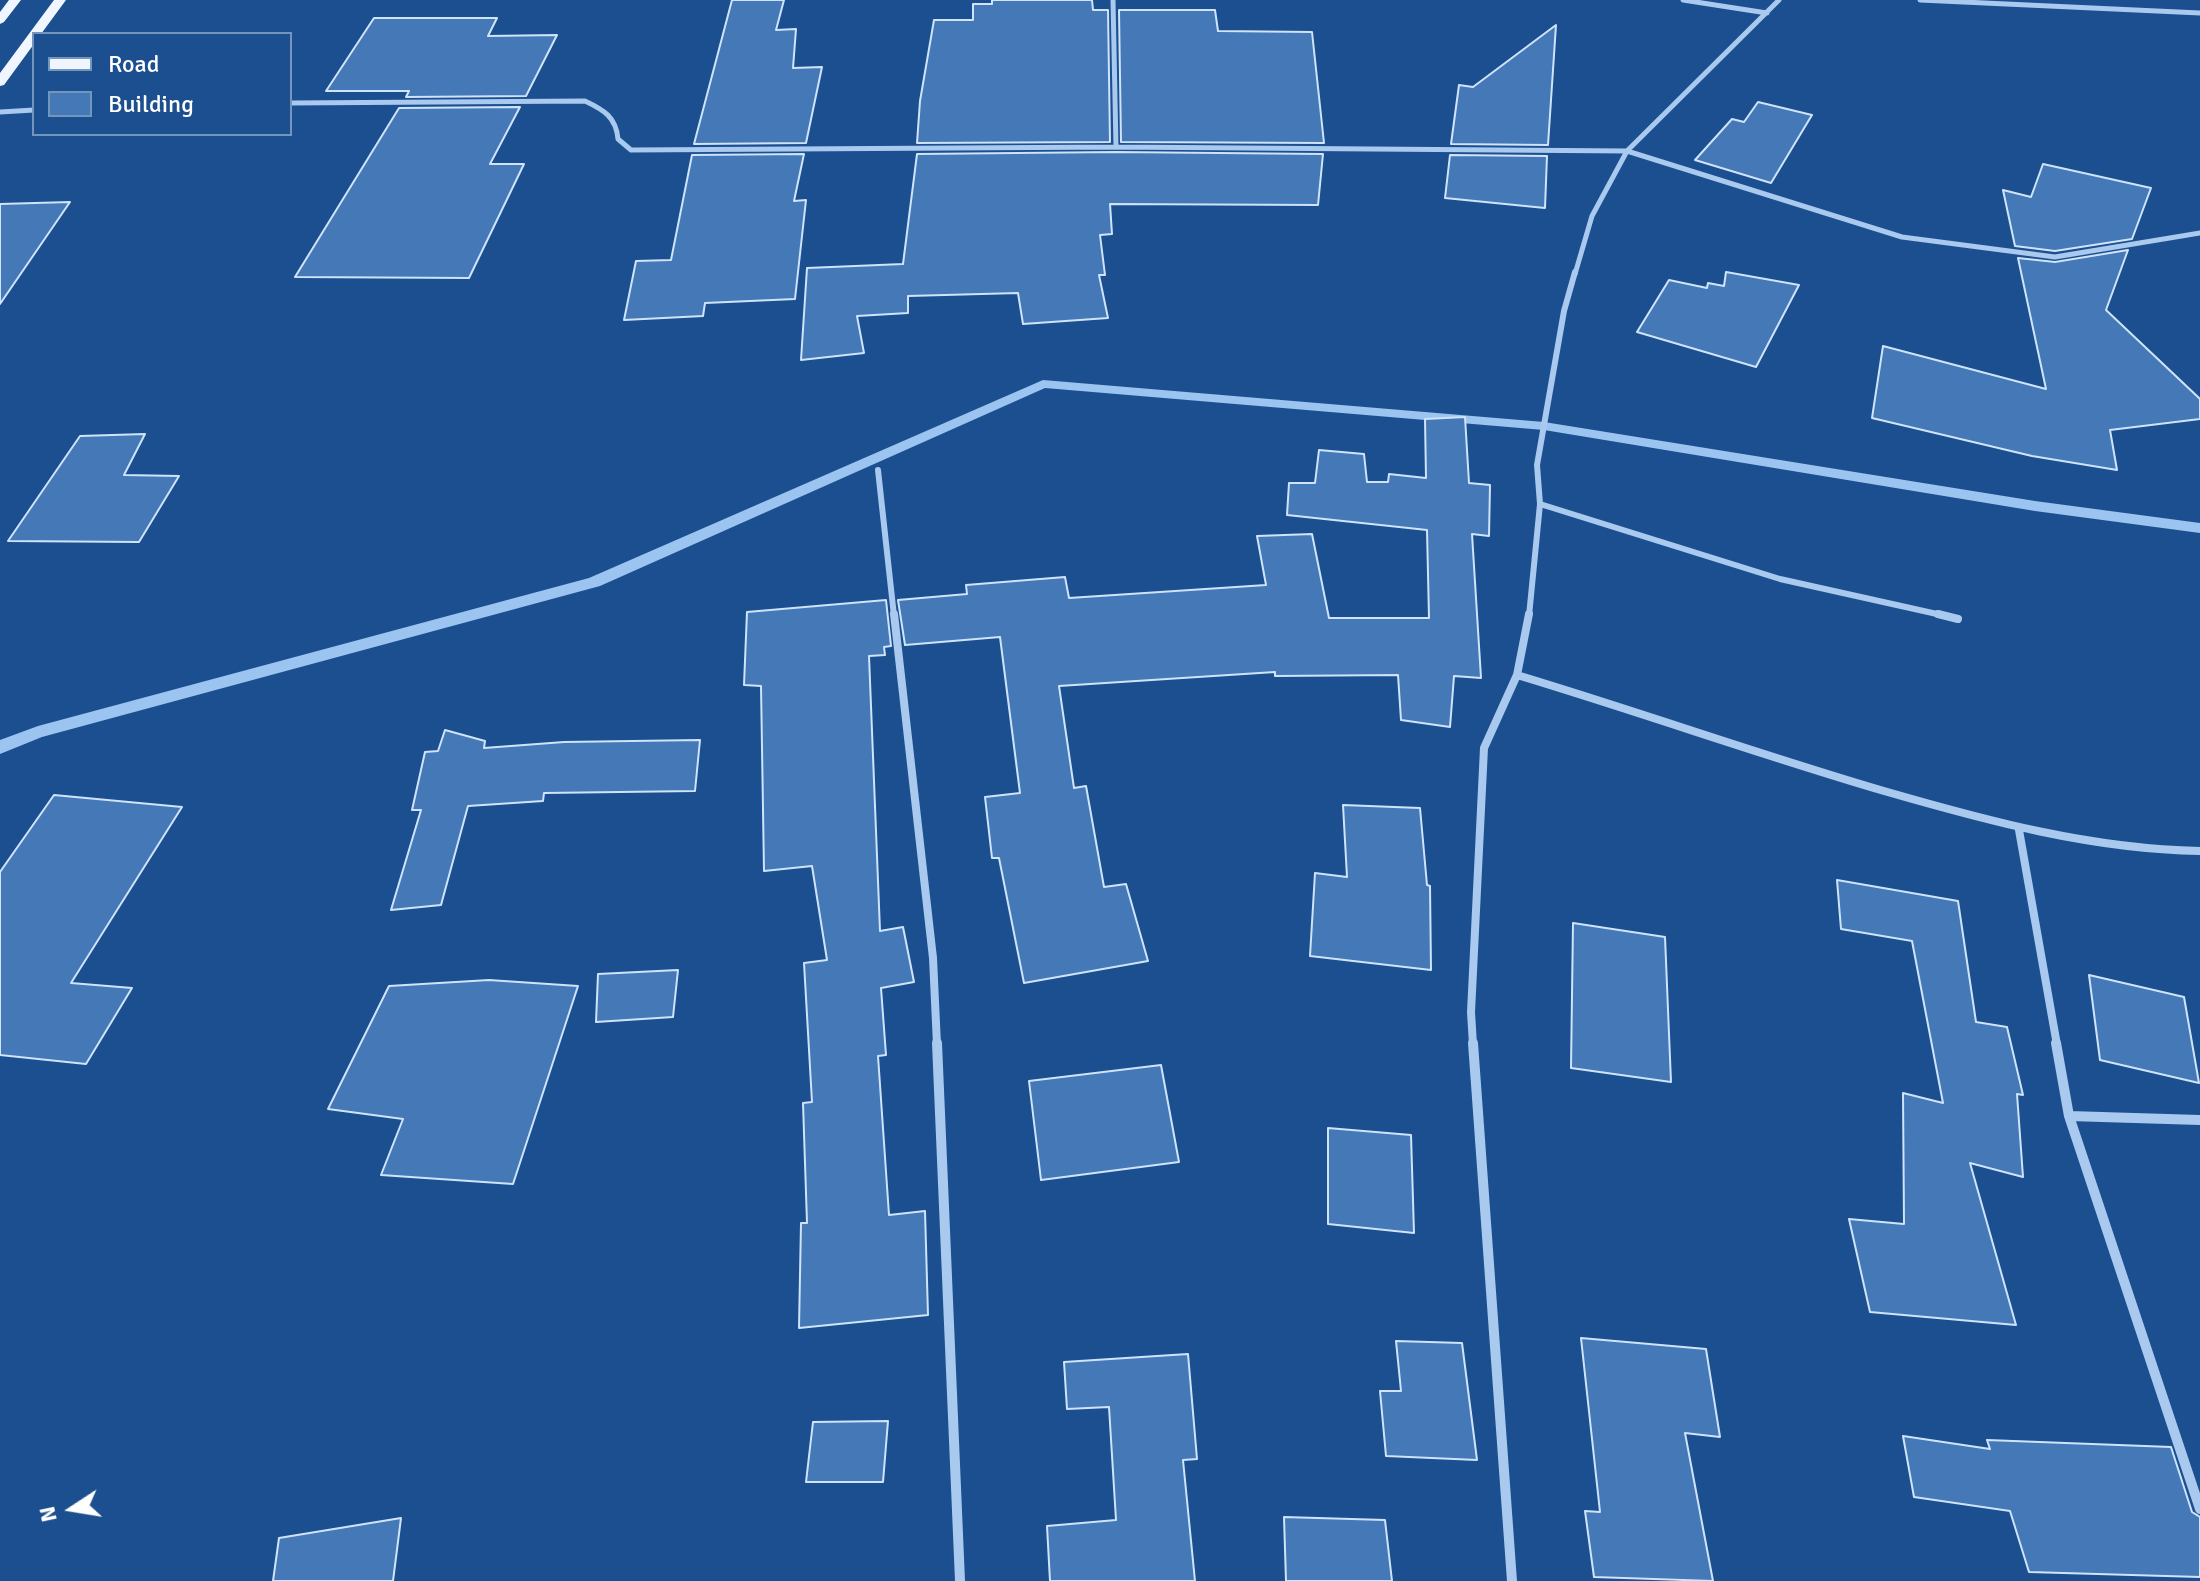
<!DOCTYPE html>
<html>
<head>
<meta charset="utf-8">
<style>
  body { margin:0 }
  #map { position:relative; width:2200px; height:1581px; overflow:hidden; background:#1b4f8f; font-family:Signika,sans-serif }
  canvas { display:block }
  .legend { position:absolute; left:32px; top:32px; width:260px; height:104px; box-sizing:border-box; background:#1b4f8f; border:2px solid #7695bc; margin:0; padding:10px 14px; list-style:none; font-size:24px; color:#fff }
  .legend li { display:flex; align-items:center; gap:16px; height:40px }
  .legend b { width:40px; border:2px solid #7695bc }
  .north { position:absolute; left:32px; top:1469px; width:80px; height:80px; -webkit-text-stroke:6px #1b4f8f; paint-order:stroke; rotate:258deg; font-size:22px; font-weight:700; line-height:32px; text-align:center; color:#fff }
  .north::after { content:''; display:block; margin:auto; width:28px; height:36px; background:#fff; clip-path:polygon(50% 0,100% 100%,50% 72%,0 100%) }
</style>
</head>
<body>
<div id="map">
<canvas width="2200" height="1581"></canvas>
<ul class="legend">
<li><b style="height:10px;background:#f0f6ff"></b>Road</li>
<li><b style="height:22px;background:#4478b7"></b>Building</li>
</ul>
<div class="north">N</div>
</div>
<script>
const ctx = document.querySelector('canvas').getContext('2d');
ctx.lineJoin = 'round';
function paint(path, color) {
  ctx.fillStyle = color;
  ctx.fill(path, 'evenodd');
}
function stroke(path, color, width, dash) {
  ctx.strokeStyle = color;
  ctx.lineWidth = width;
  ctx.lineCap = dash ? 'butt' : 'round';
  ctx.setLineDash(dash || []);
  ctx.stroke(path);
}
const stream = new Path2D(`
  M1043,380L1544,422L2035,501L2200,523V533L2035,511L1544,430L1045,388L600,586L42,737L0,754V740L38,726L589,578Z`);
const building = new Path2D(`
  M732,0H784L776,30L796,29L793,68L822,67L806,143L694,144Z
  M992,0H1092L1093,10H1108L1110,142L917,143L920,101L934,20H973V4H992Z
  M1119,10H1215L1218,31L1312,32L1324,143L1121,142Z
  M374,18H497L488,36L557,35L526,96L406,97L409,91H326Z
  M1556,25L1548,145L1451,144L1459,85L1473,87Z
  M1758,102L1812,115L1771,183L1695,160L1732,119L1744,122Z
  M520,107L490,164H524L469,278L295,277L399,108Z
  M1116,152L1323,154L1318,205L1110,204L1112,234L1100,235L1105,275H1099L1108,318L1023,324L1018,293L908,296V313L857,316L864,353L801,360L807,268L903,264L917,154Z
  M804,154L794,201L806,200L795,299L705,303L703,316L624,320L636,261L671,260L692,155Z
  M1450,155L1547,156L1545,208L1445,198Z
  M2043,164L2151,188L2132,239L2055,251L2015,246L2003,190L2031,197Z
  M70,202L0,304V204Z
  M2128,250L2106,310L2200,399V419L2110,430L2117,470L2032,456L1872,418L1883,346L2046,389L2018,258L2055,262Z
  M1726,272L1799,285L1756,367L1637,332L1669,280L1707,288L1708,283L1724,286Z
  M1465,417L1469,483L1490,485L1489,536L1472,534L1481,678L1454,676L1450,727L1401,720L1398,675L1275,676V672L1059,686L1074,788L1086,786L1104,887L1126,884L1148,961L1024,983L999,858H992L985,797L1020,793L1000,637L905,645L898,600L967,594L966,585L1065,577L1069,598L1266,585L1257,536L1312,534L1329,618H1429L1427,530L1287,515L1289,483H1315L1319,450L1364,454L1367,482H1388L1389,474L1426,478L1425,419Z
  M145,434L124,475L179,476L139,542L8,541L80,436Z
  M886,600L891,646L884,647L885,655L869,656L880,931L903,927L914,982L881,988L886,1055L878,1056L889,1215L925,1211L928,1315L799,1328L801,1223H807L803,1103L812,1102L804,963L827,960L812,866L764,871L761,686L744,685L747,612Z
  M445,730L485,741L484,748L564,742L700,740L695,791L544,793L543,801L468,806L441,905L391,910L421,810H412L425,752L438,751Z
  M54,795L182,807L71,983L132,988L86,1064L0,1055V872Z
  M1343,805L1420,808L1427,885L1430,886L1431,970L1310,956L1315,873L1347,877Z
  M1837,880L1958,901L1976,1022L2007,1027L2023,1095L2017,1094L2023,1177L1970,1163L2016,1325L1870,1312L1849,1219L1904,1224L1903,1093L1943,1103L1912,941L1841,929Z
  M1573,923L1665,937L1671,1082L1571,1068Z
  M678,970L673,1017L596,1022L598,974Z
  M2089,975L2184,997L2199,1083L2100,1060Z
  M489,980L578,986L513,1184L381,1175L403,1119L328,1109L389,986Z
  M1161,1065L1179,1162L1041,1180L1029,1081Z
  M1328,1128L1411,1135L1414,1233L1328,1224Z
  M1581,1338L1706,1349L1720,1437L1685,1433L1713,1581L1594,1577L1585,1511L1600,1512Z
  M1396,1341L1462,1343L1477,1460L1386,1456L1380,1391H1401Z
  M1188,1354L1197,1459L1183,1460L1195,1581H1050L1047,1526L1116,1520L1109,1407L1067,1409L1064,1362Z
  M888,1421L883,1482H806L813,1422Z
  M1903,1436L1990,1449L1987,1440L2171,1447L2192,1512L2200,1517V1577L2029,1572L2010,1511L1914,1497Z
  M1284,1517L1385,1520L1392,1581H1286Z
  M401,1518L393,1581H273L279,1538Z`);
const minorFar3 = new Path2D(`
  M1683,0L1767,13
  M1920,0L2200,13
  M290,103L585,101C604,110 616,117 618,139L631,150L1116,147L1113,0
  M0,112L34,110
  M1116,147L1627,151L1902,237L2055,257L2200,233
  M1575,274L1592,216L1627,151L1779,0`);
const minorFar2 = new Path2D(`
  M878,470L894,616
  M1540,504L1780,579L1946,616
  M1529,616L1540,504L1537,465L1564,311L1575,272`);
const minorFar1 = new Path2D(`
  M894,614L933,958L937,1045
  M1938,614L1958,619
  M1517,675C1640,712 1761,755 1884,791C1988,821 2091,849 2200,851
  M2019,830L2057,1045
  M1473,1045L1471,1012L1484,748L1517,675L1529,614`);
const minor = new Path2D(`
  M937,1043L960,1581
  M1473,1043L1512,1581
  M2056,1043L2069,1116
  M2200,1120L2069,1116L2200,1509`);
const primary = new Path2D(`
  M9,0H21L4,22L0,24V12Z
  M54,0H66L41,34H34V44L4,85L0,86V73Z`);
paint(stream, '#9cc4f0');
paint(building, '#4478b7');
stroke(building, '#cfe3fa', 2);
stroke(minorFar3, '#a9c9ee', 5);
stroke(minorFar2, '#a9c9ee', 6);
stroke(minorFar1, '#a9c9ee', 8);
stroke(minor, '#a9c9ee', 10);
paint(primary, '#f0f6ff');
</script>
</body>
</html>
